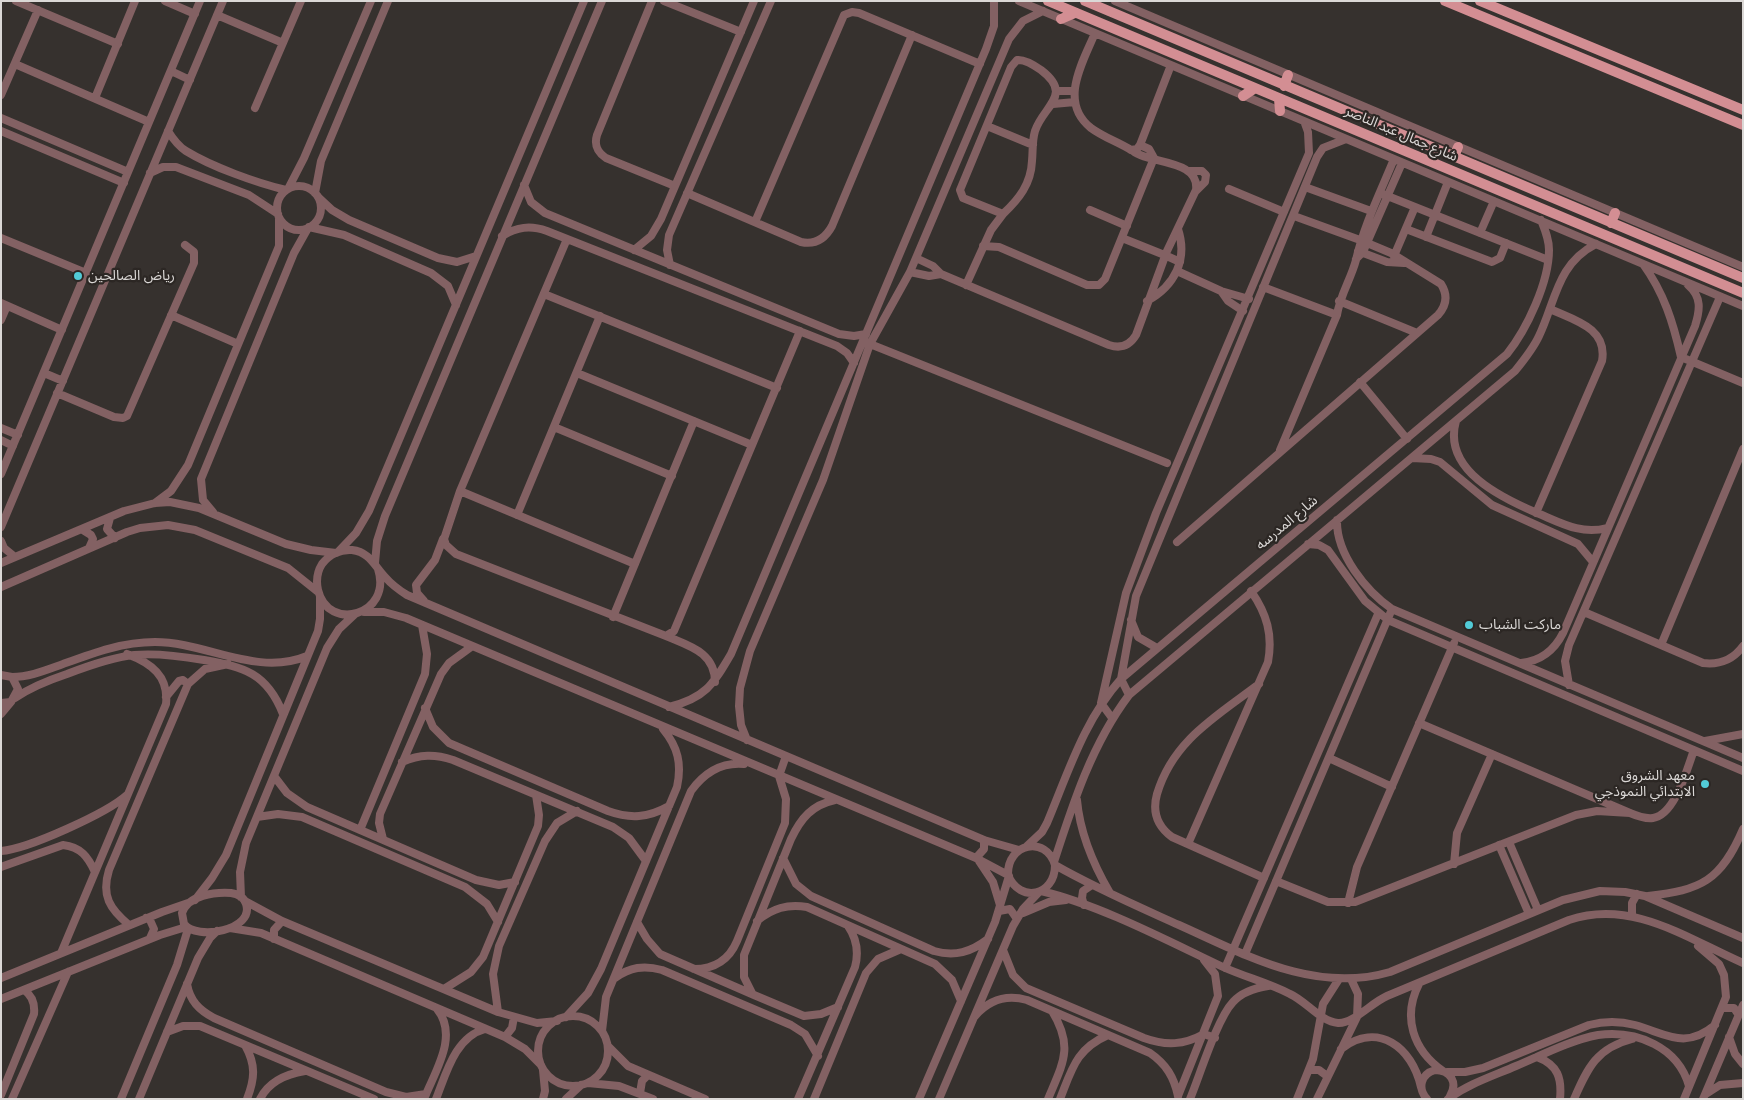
<!DOCTYPE html>
<html>
<head>
<meta charset="utf-8">
<style>
  body { margin:0 }
  #map { position:relative; width:1744px; height:1100px; overflow:hidden; background:#36312e; font-family:Merriweather,serif }
  canvas { display:block }
  .frame { position:absolute; inset:0; border:2px solid #dbd8d6; pointer-events:none }
</style>
</head>
<body>
<div id="map">
<canvas width="1744" height="1100"></canvas>
<div class="frame"></div>
</div>
<script>
const ctx = document.querySelector('canvas').getContext('2d');
ctx.lineJoin = 'round';
function stroke(path, color, width, dash) {
  ctx.strokeStyle = color;
  ctx.lineWidth = width;
  ctx.lineCap = dash ? 'butt' : 'round';
  ctx.setLineDash(dash || []);
  ctx.stroke(path);
}
function write(font, color, halo, rows, align = 'center') {
  ctx.font = font + ' Merriweather,"Noto Sans Arabic",serif';
  ctx.lineWidth = 4.5;
  ctx.setLineDash([]);
  ctx.textBaseline = 'middle';
  ctx.strokeStyle = halo;
  ctx.fillStyle = color;
  for (const [text, x, y, turn = 0] of rows) {
    ctx.save();
    ctx.translate(x, y);
    ctx.rotate((+turn || 0) * Math.PI / 180);
    ctx.textAlign = isNaN(turn) ? turn : align;
    if (halo) ctx.strokeText(text, 0, 0);
    ctx.fillText(text, 0, 0);
    ctx.restore();
  }
}
const minor = new Path2D(`
  M16,1L118,44
  M165,1L195,14
  M652,1L597,135C594,145 597,152 606,158L675,186
  M664,1L741,32
  M1019,1L1743,306
  M1115,1L1743,267
  M217,15L283,43
  M1095,33C1083,62 1058,102 1091,128C1103,137 1118,142 1131,150L1137,149L1140,145L1171,65
  M15,64L149,122
  M171,71L190,80
  M1056,91H1074
  M1,95L38,10
  M95,98L135,1
  M1053,104L1075,102
  M255,108L301,1
  M1,118L128,172
  M987,126L1033,145
  M1,131L124,183
  M168,131C173,139 178,146 186,151C212,167 257,183 286,190
  M1133,151C1148,164 1200,159 1196,190L1167,251
  M1188,171H1202L1206,175L1205,182L1195,192
  M150,173L163,167H176L249,195L278,214
  M524,185L531,202L545,213L839,334L854,336L866,334
  M277 208a22 22 0 1 1 44 0a22 22 0 1 1-44 0Z
  M1305,187L1371,211
  M288,189L304,158L371,1
  M1229,189L1284,212
  M315,193L321,161L388,1
  M687,193L801,242C815,245 825,239 832,226L912,35
  M1380,193L1548,260
  M318,197L332,210L349,220L438,258L457,262L476,256
  M1090,210L1127,226
  M755,222L844,15L852,12L859,13L980,64
  M309,227L344,235L431,273L448,286L456,305
  M1406,229L1492,262L1500,258L1506,243
  M1480,233L1494,201
  M502,236C517,227 530,225 547,231L837,346L847,353L854,363
  M1426,237L1448,182
  M1,238L86,273
  M1122,238L1162,254
  M567,239L460,491L444,539L446,545L456,554L666,636L674,631L800,331
  M983,246L999,247L1087,285H1099L1105,279L1154,158L1149,149L1140,145
  M634,250L651,236L661,219L754,1
  M1358,251L1387,262L1404,263
  M1394,256L1415,207
  M1169,257L1180,262
  M916,258L933,266L941,274L1109,345C1121,349 1130,345 1136,335L1164,259
  M1356,259L1363,252L1402,163
  M1643,264C1664,293 1673,322 1681,357L1743,383
  M670,265L667,250L669,235L771,1
  M1177,271L1221,291L1249,299
  M910,272L929,276L941,274
  M966,285L991,230L1003,214L963,198L960,190L1011,67L1017,60C1025,59 1034,65 1041,70C1074,95 1043,106 1035,131C1032,141 1033,151 1032,161C1031,184 1019,199 1003,214
  M1263,287L1337,315
  M1221,291L1228,301L1243,311
  M544,294L777,388
  M1147,301C1175,286 1188,259 1178,229
  M1339,301L1417,333
  M1,303L62,330
  M171,315L238,344
  M1,320L7,306
  M870,344L1167,463
  M44,373L63,381
  M577,373L752,445
  M1360,382L1407,439
  M57,393L114,417L123,418L127,416L194,263V252L185,245
  M1456,421C1442,470 1502,498 1537,513C1561,523 1581,535 1607,528
  M554,427L672,476
  M1,428L18,435
  M1,440L13,446
  M1280,450L1337,315C1340,295 1351,279 1356,260C1364,225 1380,193 1394,159
  M1412,458L1431,459L1440,462L1492,505L1578,544L1593,562
  M1,474L200,1
  M460,491L635,564
  M155,503L171,491L188,465L279,246V219
  M213,512L203,500L201,479L294,253L308,228
  M1536,513L1602,361C1608,328 1574,320 1550,309
  M517,515L600,316
  M110,518L107,529L115,538
  M1337,520C1336,554 1366,591 1392,609L1743,758
  M1,527L223,1
  M83,530L91,535L93,539L89,548
  M1,541L4,548L15,557
  M1177,542L1438,315C1447,305 1448,295 1441,284L1391,253L1360,240L1294,216
  M1308,544L1319,545L1328,550L1365,601L1388,620L1743,771
  M338,552L356,533L369,511L584,1
  M1,563L124,511L155,503L170,502L199,508L286,544L311,550L336,553
  M375,563L377,541L385,516L602,1
  M378,569C393,615 328,633 318,590C316,581 317,572 322,564C329,555 340,549 352,550C370,552 375,567 386,578C392,585 399,590 407,595L984,840L1019,850
  M1,587L127,532L140,528L168,525L195,530L288,568L318,592
  M424,601L417,593L416,585L435,560L443,539
  M364,612H384L406,618L976,858L1008,875C1020,904 1055,896 1055,865C1046,835 1007,843 1008,875
  M1584,612L1703,663C1720,665 1733,660 1743,646
  M613,617L694,421
  M1131,620L1138,637L1157,648
  M666,636C689,646 715,652 715,682
  M1661,645L1743,449
  M1521,663C1541,661 1554,651 1563,633L1695,326C1700,310 1702,297 1688,285
  M1,675L12,677L18,689L11,702L1,703
  M12,677C30,677 46,670 63,664C93,653 122,642 155,642C206,642 257,677 307,656
  M1259,684C1217,716 1173,740 1157,794C1152,812 1157,826 1172,837L1264,878
  M1569,685L1565,661L1569,645L1720,297
  M1129,695L1121,679L1136,596L1317,157L1323,148L1346,139
  M166,697L179,681L183,680L188,684
  M15,698C31,687 49,680 67,674C124,652 144,650 204,660C244,667 267,673 283,714
  M669,707C705,698 713,685 731,654L986,49L994,26V1
  M425,708L433,727L449,743L608,811C630,819 648,818 669,806
  M1,714L11,702
  M1112,718L1101,703L1126,593L1156,513L1309,153L1308,132L1304,121
  M1419,723L1630,813C1637,816 1645,819 1653,818C1675,815 1687,769 1694,750
  M747,740L741,725L739,706L740,688L750,651L823,480L870,344L910,272L1009,39L1023,21L1043,11
  M1705,741L1743,734
  M1329,758L1392,787
  M402,762C420,754 435,754 453,760L613,827L629,838L646,861
  M274,776L287,793L307,807L476,880L499,885L515,882
  M1077,800C1080,834 1093,864 1110,893
  M257,817L278,814L302,817L465,887L487,904L498,922
  M360,830L425,674L427,654L422,625
  M383,839L379,823L380,814L441,674L449,663L471,647
  M1509,842L1538,910
  M1188,844L1268,662C1273,635 1267,614 1251,591
  M1499,845L1529,914
  M1026,847L1042,832L1047,823C1068,773 1084,720 1121,679L1507,354C1527,329 1549,282 1549,250C1549,239 1545,230 1541,220
  M1,851C28,849 107,813 127,795
  M783,858L796,884L811,896L934,951C955,957 971,952 988,939
  M976,858L984,849V840
  M979,861L993,882L1000,905
  M1054,862C1073,803 1092,744 1129,695L1515,371C1524,360 1533,349 1539,336C1556,300 1557,264 1596,244
  M1454,864L1457,833L1492,754
  M1055,865C1095,888 1137,906 1179,925C1246,955 1314,994 1390,972L1563,900L1600,891L1625,892L1645,896L1743,938
  M1,867L63,845C81,847 88,857 95,872
  M1276,881L1328,902H1355L1576,815L1597,811L1630,813
  M1041,891C1100,905 1168,941 1223,967C1245,977 1269,983 1290,994C1306,1001 1321,1022 1338,1023C1353,1024 1371,1003 1387,996L1569,920C1632,899 1686,938 1743,963
  M231,893C238,894 244,897 246,904C255,930 197,941 184,924L182,913C188,895 215,892 231,893Z
  M1648,896C1701,890 1721,881 1743,829
  M241,897L240,872L246,843L327,648L339,629L355,614
  M195,900L212,878L226,855L318,631L320,619V597
  M245,901L282,921L498,1012L537,1023L557,1021
  M1348,903L1357,867L1454,643
  M1084,905L1082,898L1083,891L1092,885
  M999,911L1010,909L1017,919
  M1023,913L1049,902L1066,900
  M1632,915V903L1637,894
  M146,918L150,920L154,929L150,938
  M757,921C773,908 787,904 807,907L935,964L952,980L961,1001
  M637,922L647,939L660,954L754,995L804,1016L821,1014L838,1007
  M129,925C110,909 101,896 109,870L188,684L205,669L228,664
  M230,928L261,933L505,1037L525,1049L541,1065
  M274,939V930L282,921
  M1003,950L1013,975L1026,988L1144,1038C1166,1046 1184,1045 1204,1034L1215,1038
  M61,953L166,704C169,676 151,663 127,654
  M1245,954L1392,609
  M1225,968L1378,614
  M694,969C715,969 729,960 737,941L785,823L786,799L779,776L786,756
  M1,978L162,912L188,903
  M615,978C630,967 644,965 662,970L791,1025L805,1034L818,1056
  M187,984C190,1001 199,1010 214,1018L386,1092L406,1097L426,1094
  M1419,984C1402,1017 1413,1050 1443,1071
  M444,989L471,972L483,957L538,826L539,815L536,795
  M752,993L744,977V955L791,839C801,818 812,805 835,800
  M1,999L160,935L186,927
  M1722,1008H1734L1738,1014
  M498,1012L493,974L499,946L545,841L557,823L577,811
  M975,1016C989,1000 1006,994 1027,1000L1150,1053C1166,1064 1174,1077 1178,1096
  M538 1051a35 35 0 1 1 70 0a35 35 0 1 1-70 0Z
  M566,1017L588,993L601,969L677,787C682,764 678,747 663,729
  M602,1031L606,997L691,791C704,773 722,762 744,764
  M167,1032L183,1026H200L374,1099
  M505,1037L512,1028L514,1017
  M1729,1037L1735,1054L1743,1064
  M245,1045C256,1065 255,1078 247,1099
  M608,1046L628,1066L705,1099
  M1341,1049C1378,1021 1412,1047 1421,1087
  M1537,1057C1558,1065 1562,1078 1560,1099
  M1309,1070H1319L1327,1076
  M1447,1072H1465L1483,1068L1589,1025C1604,1021 1620,1021 1635,1025C1667,1034 1685,1050 1715,1025
  M588,1083L619,1086L653,1099
  M640,1093L642,1081L648,1075
  M1706,1094L1720,1085L1743,1083
  M1,1095L34,1014C35,1004 33,996 24,990
  M1178,1096L1218,996L1215,974L1204,960
  M12,1099L68,972
  M121,1099L177,965L188,929
  M139,1099L198,958L210,938L217,931
  M260,1099C269,1081 286,1074 305,1071
  M424,1099C435,1071 459,1036 437,1009
  M436,1099C446,1074 455,1037 485,1029
  M543,1099L545,1091L543,1070
  M566,1099L581,1085
  M798,1099L855,967C859,952 857,939 848,926
  M814,1099L866,973L878,959L901,949
  M919,1099L995,922L1009,876
  M939,1099L1013,926L1023,909L1039,892
  M1048,1099C1063,1063 1074,1047 1052,1011
  M1060,1099C1072,1069 1076,1049 1108,1035
  M1190,1099C1200,1075 1217,1019 1233,1002C1242,992 1255,988 1268,986
  M1297,1099L1313,1059L1323,1004L1339,979
  M1317,1099L1357,1017L1358,994L1351,979
  M1427,1099C1417,1088 1421,1074 1435,1070C1451,1070 1458,1083 1450,1096
  M1448,1099C1468,1084 1493,1076 1516,1066C1542,1055 1571,1040 1598,1035C1637,1030 1678,1047 1689,1086
  M1574,1099C1588,1067 1597,1048 1632,1039
  M1684,1099L1726,997L1724,975L1719,964L1698,946
  M1703,1099L1743,1005`);
const major = new Path2D(`
  M1048,1L1743,293
  M1085,1L1743,278
  M1445,1L1743,125
  M1480,1L1743,110
  M1061,19L1075,13
  M1284,86L1288,75
  M1243,96L1255,88
  M1279,99L1280,111
  M1454,157L1458,147
  M1611,223L1615,213`);
const markers = [
  [78,276,5,"#52cbd7"],
  [1469,625,5,"#52cbd7"],
  [1705,784,5,"#52cbd7"]
];
const streetNames = [
  ["شارع جمال عبد الناصر",1401,134,23],
  ["شارع المدرسه",1287,523,-40]
];
const poiNames = [
  ["رياض الصالحين",88,276],
  ["ماركت الشباب",1479,625],
  ["معهد الشروق",1695,776,"right"],
  ["الابتدائي النموذجي",1695,792,"right"]
];
stroke(minor, '#836163', 8);
stroke(major, '#d38e93', 10);
for (const [x, y, r, color] of markers) {
  const dot = new Path2D();
  dot.arc(x, y, r, 0, 2 * Math.PI);
  ctx.fillStyle = color;
  ctx.fill(dot);
  stroke(dot, '#2c2724', 2);
}
write('14px', '#dbd8d6', '#2c2724', streetNames);
write('14px', '#dbd8d6', '#2c2724', poiNames, 'left');
</script>
</body>
</html>
